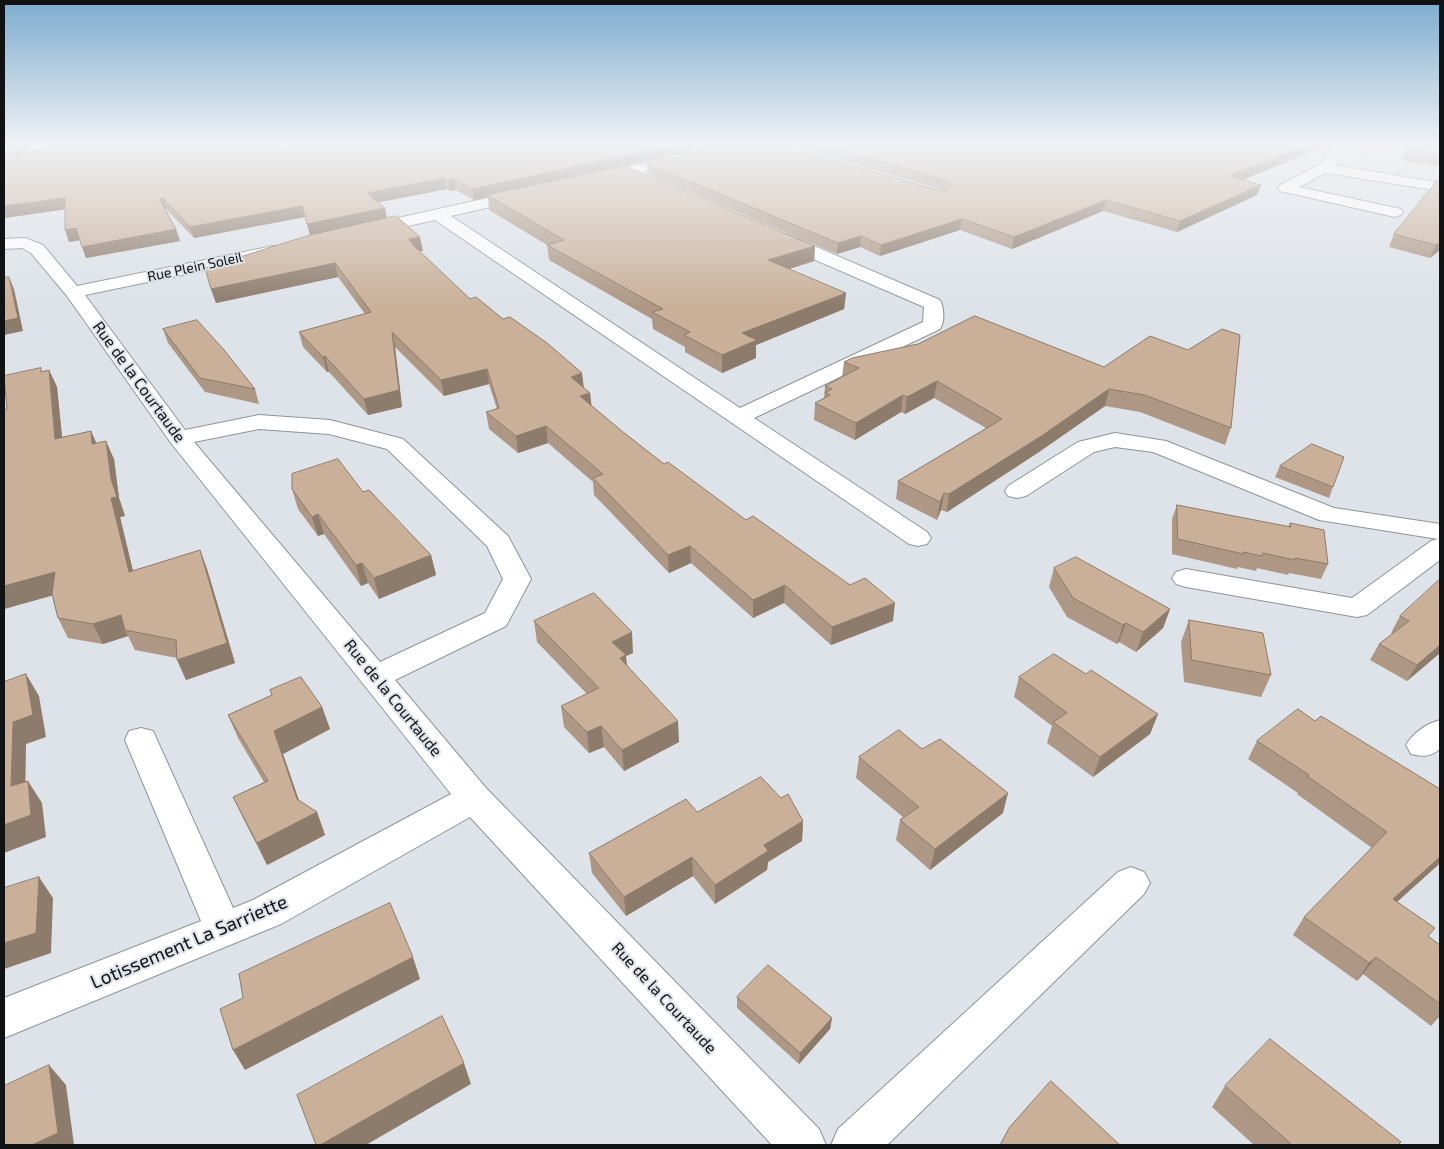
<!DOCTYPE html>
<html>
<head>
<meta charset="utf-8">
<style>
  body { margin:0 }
  #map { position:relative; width:1444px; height:1149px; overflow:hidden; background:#dde3e9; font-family:"Exo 2",sans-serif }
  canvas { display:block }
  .frame { position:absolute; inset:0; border:5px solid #101214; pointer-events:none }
</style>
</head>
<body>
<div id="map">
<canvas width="1444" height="1149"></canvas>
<div class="frame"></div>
</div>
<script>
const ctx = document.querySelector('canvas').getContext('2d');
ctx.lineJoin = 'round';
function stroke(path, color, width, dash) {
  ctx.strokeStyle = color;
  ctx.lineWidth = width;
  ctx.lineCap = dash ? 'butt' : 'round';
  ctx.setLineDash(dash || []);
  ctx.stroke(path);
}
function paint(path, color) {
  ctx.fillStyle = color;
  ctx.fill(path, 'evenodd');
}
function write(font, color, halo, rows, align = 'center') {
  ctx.font = font + ' "Exo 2",sans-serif';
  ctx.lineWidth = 4;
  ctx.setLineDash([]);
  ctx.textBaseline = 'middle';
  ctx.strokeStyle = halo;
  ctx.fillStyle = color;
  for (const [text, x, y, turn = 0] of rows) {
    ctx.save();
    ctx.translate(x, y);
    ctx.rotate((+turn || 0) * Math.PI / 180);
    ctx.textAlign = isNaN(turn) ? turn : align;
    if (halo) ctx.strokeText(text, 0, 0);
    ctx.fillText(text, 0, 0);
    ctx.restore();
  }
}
const minor = new Path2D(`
  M1320,145H1377C1370,154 1358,154 1347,153L1335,165L1440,183V191L1326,173L1299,187L1401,209L1403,212L1401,215L1395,217L1280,191L1278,188L1280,185L1319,165L1333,151L1322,148Z
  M682,154L689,158L687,161L600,182L595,181L593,178L595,175Z
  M524,190L529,192L532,195L529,198L451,216L740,408L923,322L924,307L774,242L772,238L774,234H786L940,300C944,307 945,322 940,329L754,418L927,532L931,538L927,544L918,546L909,544L435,220L366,235L360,233L358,230L360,227L366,225Z
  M25,238L43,245L77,286L273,246L279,247L282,251L279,255L273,256L85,295L185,430L259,415L330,420L403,439L508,536L531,579L506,626L395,680L486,788L819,1129L826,1145H772L470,817L281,924L4,1038V998L201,921L125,740L129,731L141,728L153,731L233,908L253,900L451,794L171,443L67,296L31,253L22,248L4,249V239ZM259,429L329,434L387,449L487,546L503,579L485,613L380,662L194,442Z
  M1115,433L1166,441L1334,508L1440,524V560L1367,615L1357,617L1186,587L1176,584L1172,578L1176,572L1186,569L1352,598L1431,541L1438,539L1319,520L1153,452L1115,447L1094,452L1026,496L1017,498L1008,496L1005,491L1008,486L1078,442Z
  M1440,720V749C1430,757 1423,757 1411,754L1406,745C1414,732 1426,724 1440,720Z
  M1131,867L1144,872L1150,883L1144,894L887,1145H831L838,1129L1118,872Z`);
const wall = new Path2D(`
  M4,145H31L26,153L719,145L625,166L815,246L814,261L789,269L846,293L844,309L756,345V358L722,373L685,352V347L653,329L652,319L549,260L547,245L489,210L488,197L474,200L456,190L450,191L447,189L378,202L387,218L423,251H419L470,299L590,393L591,406L623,432L664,464L893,621L831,645L784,603L753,618L691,563L669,573L594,495L593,482L548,443L518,453L489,429L486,412L497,409L489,384L444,396L395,347L402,407L368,415L329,372H327L303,347L299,332L365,314L338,277L216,303L211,289L310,235L305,217L194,238L166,209L165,210L176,229L180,241L86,258L80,240L69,242L65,209L4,218Z
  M286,145H320L295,149Z
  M794,145H1130L1132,146L1320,148L1242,180L1257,195L1177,232L1103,211L1012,249L960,230L880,256L860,247L837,254L647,174V164L943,190L794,146Z
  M1405,145H1440V166L1402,161Z
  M1440,181V250L1430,258L1389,247L1394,234Z
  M975,316L1231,428L1225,445L1140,412L1105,406L1039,452L947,512L941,510L937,520L896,499L898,481L986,428L934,398L905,414L901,412L855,440L814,420L815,403L824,398L825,386L842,377L844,362L918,344Z
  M163,329L255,389L259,404L205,392L168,343Z
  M49,370L57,387L62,437L91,431L96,443L114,459L119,498L125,516L120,517L133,571L200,550L207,569L235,663L186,680L177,658L135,650L128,636L103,644L68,638L58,618L52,595L4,609V410L7,409L43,372Z
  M1280,466L1333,487L1329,498L1275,477Z
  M292,489L363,492L431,555L436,575L379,599L368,583L361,586L324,534L318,536L298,509Z
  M1177,505L1288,527L1290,523L1328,564L1321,579L1289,573L1288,575L1257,568L1256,571L1238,567L1237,569L1172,554V519Z
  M1054,568L1170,609L1163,628L1136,652L1119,642L1117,644L1067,617L1049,587Z
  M1440,581V653L1407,681L1370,660L1379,644L1393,634L1391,633L1400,616Z
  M1189,620L1271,675L1261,697L1184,682L1181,642Z
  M534,621L633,653L626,656L627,665L679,742L624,771L604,747L589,753L564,727L561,706L587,694L537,642Z
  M1086,674L1158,714L1150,734L1093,777L1047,743L1052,726L1014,697L1019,677Z
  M270,690L322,707L330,729L283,754L299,801L317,812L325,835L267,865L244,820L233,797L264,782L238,738L228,715L272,695Z
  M1315,721L1440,789V863L1397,902L1429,937L1440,945V1016L1431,1026L1363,974L1357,981L1293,935L1304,917L1372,848L1297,794L1298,793L1248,759L1257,741Z
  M922,749L1003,813L930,870L896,840L900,820L903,817L856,778L859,757Z
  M697,812L803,821L802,841L768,862L767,870L715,904L693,876L626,916L592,873L589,853Z
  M737,997L832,1018L830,1029L799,1064L737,1008Z
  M1225,1086L1398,1145H1254L1212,1107Z`);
const shadedWall = new Path2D(`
  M21,145H31L18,167L14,157Z
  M294,145H320L295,149Z
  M675,145H719L490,196L487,195L488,197L474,200L472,189Z
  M1308,145H1321L1320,148L1226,187L1229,176Z
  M445,178L447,189L370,204L367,193Z
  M454,179L456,190L450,191L448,180Z
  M1261,185L1257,195L1177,232L1180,221Z
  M65,198L69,209L4,218V206Z
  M163,198L166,209L164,211L160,200Z
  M1106,200L1103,211L1012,249L1014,237Z
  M302,206L305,217L194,238L190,227Z
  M385,208L387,219L310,236L307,224Z
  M962,219L960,230L880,256L881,245Z
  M76,228L81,240L69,242L65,230Z
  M176,229L180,241L86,258L82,247Z
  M861,236L860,247L837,254L838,243Z
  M420,237L423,251L411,253L409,239Z
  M1440,242V250L1430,258L1436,245Z
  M815,246L814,261L767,276L768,260Z
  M335,263L338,277L216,303L211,289Z
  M9,277L14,289L23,331L4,335V321Z
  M846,293L844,309L756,345V358L722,373V355L742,333Z
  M392,332L395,347L402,407L368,415L364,399Z
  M325,356L329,372H327L323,357Z
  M487,369L489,384L444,396L441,380Z
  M49,370L57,387L64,457L55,439Z
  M582,373L584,389L571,377Z
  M937,381L934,398L905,414L907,397Z
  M1109,389L1105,406L1039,452L947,512L949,494Z
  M590,393L592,409L580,396Z
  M903,395L901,412L855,440L856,423Z
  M546,426L548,443L518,453L516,436Z
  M91,431L99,449L92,444Z
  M106,441L114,459L119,498L125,516L120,517L138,592L129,572L111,498V479Z
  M944,493L941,510L937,520L940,502Z
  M318,514L324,534L318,536L312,517Z
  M690,546L691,563L669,573L668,555Z
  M200,550L207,569L235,663L186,680L177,660Z
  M431,555L436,575L379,599L374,578Z
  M362,563L368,583L361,586L356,565Z
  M55,572L65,592L4,609V586Z
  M785,585L784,603L753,618V600Z
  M895,603L893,621L831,645L832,627Z
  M1170,609L1163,628L1136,652L1143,632Z
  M121,615L125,630L128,636L103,644L93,624Z
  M1126,623L1119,642L1117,644L1123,625Z
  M632,632L633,653L626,656L627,676L612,642Z
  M1440,645V653L1407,681L1417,665Z
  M26,674L39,696L46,737L26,744L25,808L11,786L13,722Z
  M322,707L330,729L283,754L305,818L317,812L325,835L267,865L257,843L297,799L274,731Z
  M1158,714L1150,734L1093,777L1100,757Z
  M678,721L679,742L624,771L622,750Z
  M601,726L604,747L589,753L587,732Z
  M28,781L42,803L46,837L4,853V825Z
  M1008,793L1003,813L930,870L935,849Z
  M803,821L802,841L768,862L767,870L715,904V885L764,845Z
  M692,857L693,876L626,916L624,897Z
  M1440,857V863L1437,866L1380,917L1393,899Z
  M39,877L53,898L51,953L4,969V943Z
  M413,957L420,979L245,1070L233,1050Z
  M1376,957L1363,974L1357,981L1369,963Z
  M832,1018L830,1029L799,1064L800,1053Z
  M464,1063L471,1084L366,1145H320Z
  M49,1065L66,1085L74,1145H32Z`);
const building = new Path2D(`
  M4,145H21L14,157L57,145H273L293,150L334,145H675L472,189L454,179L448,180L445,178L367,193L385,208L307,224L302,206L190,227L163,198L160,200L176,229L82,247L76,228L65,230V198L4,206Z
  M727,145H781L937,190H947L952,185L948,181L824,145H1130L1132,146L1135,145H1308L1229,176L1261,185L1180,221L1106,200L1014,237L962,219L881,245L861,236L838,243L647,164Z
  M1407,145H1440V155L1406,150Z
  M625,166L815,246L768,260L846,293L742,333L757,340L722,355L684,335L690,332L652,312L663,309L547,245L564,240L487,195Z
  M1438,180L1440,181V242L1436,245L1394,234Z
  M396,216L420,237L409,239L412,244L470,299L476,297L503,319L510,317L547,343L582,373L571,377L590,393L580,396L623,432L664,464L668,462L746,520L753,516L850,585L865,578L895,603L832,627L785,585L753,600L690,546L668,555L593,478L603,474L546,426L516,436L486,412L499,408L487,369L441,380L392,332L399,390L364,399L325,356L323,357L299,332L371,312L335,263L211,289L205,268L310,235Z
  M4,277H9L18,318L4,321Z
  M975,316L1104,367L1150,336L1188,350L1222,329L1240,335L1231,428L1145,395L1109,389L1043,435L949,494L944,493L940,502L898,481L1002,419L937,381L907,397L903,395L856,423L815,403L830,395L825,393L832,389L825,386L859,368L844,362L852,358L918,344Z
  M197,320L225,351L255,389L200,378L163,329Z
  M41,368V372L49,370L55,439L91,431L92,444L106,441L111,479L117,497L111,498L129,572L200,550L227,643L177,660L176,640L125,630L121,615L93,624L58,618L52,594L55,572L4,586V410L7,409L4,376Z
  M1312,444L1344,457L1333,487L1280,466Z
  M338,459L363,492L369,490L431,555L374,578L362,563L356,565L318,514L312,517L292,489V474Z
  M1177,505L1291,527L1290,523L1324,530L1328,564L1295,558V560L1263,553L1262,556L1243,552V554L1178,539Z
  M1076,557L1170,609L1143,632L1126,623L1123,625L1073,598L1054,568Z
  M1439,580L1440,581V645L1417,665L1379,644L1409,621L1400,616Z
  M594,593L632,632L612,642L626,655L620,658L678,721L622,750L601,726L587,732L561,706L599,688L534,621Z
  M1189,620L1263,633L1271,675L1192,660Z
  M1054,654L1086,674L1091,670L1158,714L1100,757L1053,722L1067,713L1019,677Z
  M26,674L33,715L13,722L11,786L28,781L31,815L4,825V682Z
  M301,677L322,707L274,731L297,799L317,812L257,843L233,797L268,781L228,715L272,695L270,690Z
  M1298,709L1315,721L1321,716L1440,789V857L1393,899L1435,928L1428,936L1440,945V1004L1376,957L1369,963L1304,917L1387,832L1307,776L1309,775L1257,741Z
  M899,730L922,749L940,739L1008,793L935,849L900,820L919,807L859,757Z
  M761,777L781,798L788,794L803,821L764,845L768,851L715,885L692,857L624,897L589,853L686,799L697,812Z
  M39,877L36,933L4,943V888Z
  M390,903L413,957L233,1050L220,1009L243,998L239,974Z
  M768,965L832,1018L800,1053L737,997Z
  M442,1016L464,1063L320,1145H316L297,1095Z
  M1270,1039L1401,1142L1398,1145H1289L1290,1143L1225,1086Z
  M49,1065L58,1133L32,1145H4V1086Z
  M1051,1081L1120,1145H1000L1009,1128Z`);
const farStreetnames = [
  ["Rue Plein Soleil",195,267,-12]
];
const streetNames = [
  ["Rue de la Courtaude",139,382,54],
  ["Rue de la Courtaude",393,698,51],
  ["Rue de la Courtaude",664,998,47]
];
const nearStreetnames = [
  ["Lotissement La Sarriette",189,942,-23]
];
stroke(minor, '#8f9499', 2);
paint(minor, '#fff');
paint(wall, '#ae9784');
paint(shadedWall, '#8d7b6b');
paint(building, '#cab099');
stroke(building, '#8d7b6b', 1);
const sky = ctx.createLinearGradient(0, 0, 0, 306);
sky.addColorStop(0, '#7caccf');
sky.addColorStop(0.47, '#f0f2f5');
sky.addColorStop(1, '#f0f2f500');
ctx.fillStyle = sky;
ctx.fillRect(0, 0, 1444, 306);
write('14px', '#101214', '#dde3e9', farStreetnames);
write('16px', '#101214', '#dde3e9', streetNames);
write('19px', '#101214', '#dde3e9', nearStreetnames);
</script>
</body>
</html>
